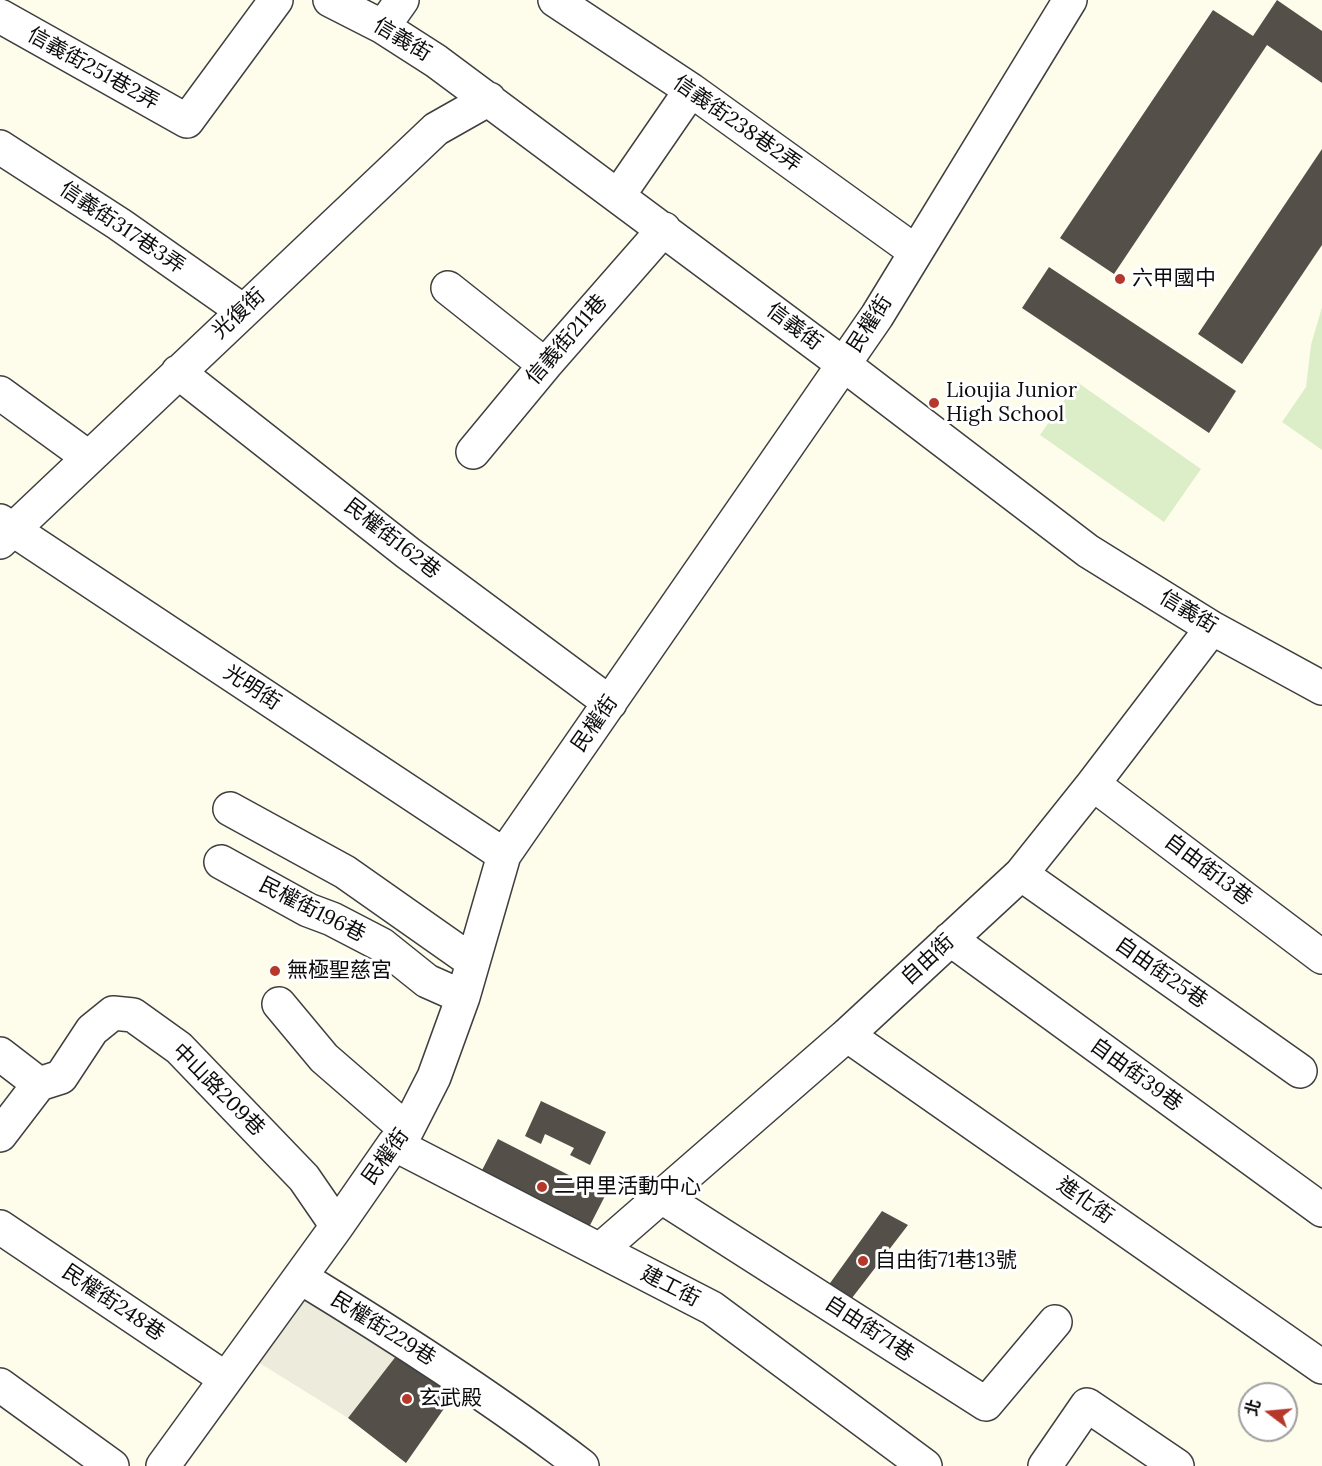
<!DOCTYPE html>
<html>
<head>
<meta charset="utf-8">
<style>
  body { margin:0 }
  #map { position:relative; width:1322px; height:1466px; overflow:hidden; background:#fefdeb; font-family:Lora,"Noto Sans TC",serif }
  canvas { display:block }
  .north { position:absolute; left:1238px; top:1382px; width:60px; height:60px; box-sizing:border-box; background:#fff; border:2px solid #9e9e9e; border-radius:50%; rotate:286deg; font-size:16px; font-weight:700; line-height:24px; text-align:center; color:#0c0c0c }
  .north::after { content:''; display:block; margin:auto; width:21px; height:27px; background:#b5382b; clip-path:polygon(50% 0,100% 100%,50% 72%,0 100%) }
</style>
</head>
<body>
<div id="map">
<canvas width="1322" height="1466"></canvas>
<div class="north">北</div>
</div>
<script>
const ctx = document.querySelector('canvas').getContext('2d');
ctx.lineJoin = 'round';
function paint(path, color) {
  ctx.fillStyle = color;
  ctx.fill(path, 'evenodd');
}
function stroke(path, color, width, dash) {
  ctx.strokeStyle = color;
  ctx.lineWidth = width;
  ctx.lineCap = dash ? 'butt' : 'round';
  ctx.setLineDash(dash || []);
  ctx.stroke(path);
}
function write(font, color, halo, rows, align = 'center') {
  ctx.font = font + ' Lora,"Noto Sans TC",serif';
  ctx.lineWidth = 6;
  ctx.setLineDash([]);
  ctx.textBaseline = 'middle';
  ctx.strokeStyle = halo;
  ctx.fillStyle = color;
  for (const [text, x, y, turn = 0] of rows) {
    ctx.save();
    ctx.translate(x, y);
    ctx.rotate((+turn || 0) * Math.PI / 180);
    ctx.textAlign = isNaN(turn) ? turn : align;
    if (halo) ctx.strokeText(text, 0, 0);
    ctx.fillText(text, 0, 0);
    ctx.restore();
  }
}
const pitch = new Path2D(`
  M1322,307V450L1282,422L1306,387L1311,345Z
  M1077,382L1201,469L1164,522L1040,435Z`);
const plaza = new Path2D(`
  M300,1277L407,1342L348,1418L245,1354Z`);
const building = new Path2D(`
  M1277,0L1322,31V83L1267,45L1114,274L1060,238L1213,10L1253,36Z
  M1322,149V245L1242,364L1198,334Z
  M1049,267L1236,391L1209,433L1022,308Z
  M541,1101L606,1132L590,1165L570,1155L574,1148L545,1134L541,1144L525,1136Z
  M498,1139L606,1194L585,1235L477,1180Z
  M882,1211L908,1225L842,1311L820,1297Z
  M407,1342L464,1380L406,1463L348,1418Z`);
const minor = new Path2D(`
  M330,0L383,27L436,61L843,364L1088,551L1212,628L1322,688
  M555,0L691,90L916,252
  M0,16L187,121L276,0
  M383,27L402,0
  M0,147L119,224L243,311
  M618,196L691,90
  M448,288L545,365
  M178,372L408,553L610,703
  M0,393L88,457
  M473,452L545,365L664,229
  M0,521L504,855
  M0,542L436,129L489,99
  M1093,784L1322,957
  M230,809L345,872L473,962
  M221,862L308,910L332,919L382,945L427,981L463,997
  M1021,874L1300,1071
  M950,939L1322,1210
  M279,1004L324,1058L407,1130
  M847,1035L1322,1367
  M0,1054L39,1084L61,1077L92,1030L113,1013L133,1015L179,1048L304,1178L337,1226
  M0,1135L39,1084
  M394,1144L712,1308L925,1466
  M662,1197L986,1404L1055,1322
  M0,1227L226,1379
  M600,1250L847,1035L1021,874L1093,784L1212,628
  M300,1277C397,1336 492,1397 582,1466
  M0,1385L112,1466
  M163,1466L337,1226L394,1144L407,1130L434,1077L463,997L504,855L877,316L1070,0
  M1045,1466L1087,1405L1177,1466`);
const markers = [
  [1120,279,6,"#b5382b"],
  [934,403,6,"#b5382b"],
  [275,971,6,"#b5382b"],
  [542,1187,6,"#b5382b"],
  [863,1261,6,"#b5382b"],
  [407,1399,6,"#b5382b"]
];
const streetNames = [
  ["信義街",402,40,31],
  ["信義街251巷2弄",93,69,29],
  ["信義街238巷2弄",737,124,35],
  ["信義街317巷3弄",122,228,34],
  ["光復街",239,314,-43],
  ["民權街",870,324,-57],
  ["信義街",794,327,37],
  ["信義街211巷",567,340,-49],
  ["民權街162巷",392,539,38],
  ["信義街",1188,612,31],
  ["光明街",252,688,33],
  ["民權街",595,724,-55],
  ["自由街13巷",1208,870,37],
  ["民權街196巷",312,910,27],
  ["自由街",928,960,-43],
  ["自由街25巷",1161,973,35],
  ["自由街39巷",1136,1075,36],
  ["中山路209巷",218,1090,45],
  ["民權街",386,1157,-54],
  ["進化街",1085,1201,35],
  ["建工街",670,1287,27],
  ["民權街248巷",113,1303,34],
  ["民權街229巷",383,1329,32],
  ["自由街71巷",869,1329,33]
];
const poiNames = [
  ["六甲國中",1132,279],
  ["Lioujia Junior",946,391],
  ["High School",946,415],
  ["無極聖慈宮",287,971],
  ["二甲里活動中心",554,1187],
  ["自由街71巷13號",875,1261],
  ["玄武殿",419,1399]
];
paint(pitch, '#dceec8');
paint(plaza, '#edebdc');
paint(building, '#544f49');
stroke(minor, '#3f3f3f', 36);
stroke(minor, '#fff', 33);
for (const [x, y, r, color] of markers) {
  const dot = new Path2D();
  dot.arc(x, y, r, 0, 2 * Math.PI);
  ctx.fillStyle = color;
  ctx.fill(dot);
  stroke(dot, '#fff', 2);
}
write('21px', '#0c0c0c', '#fff', streetNames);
write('21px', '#0c0c0c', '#fff', poiNames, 'left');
</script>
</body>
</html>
